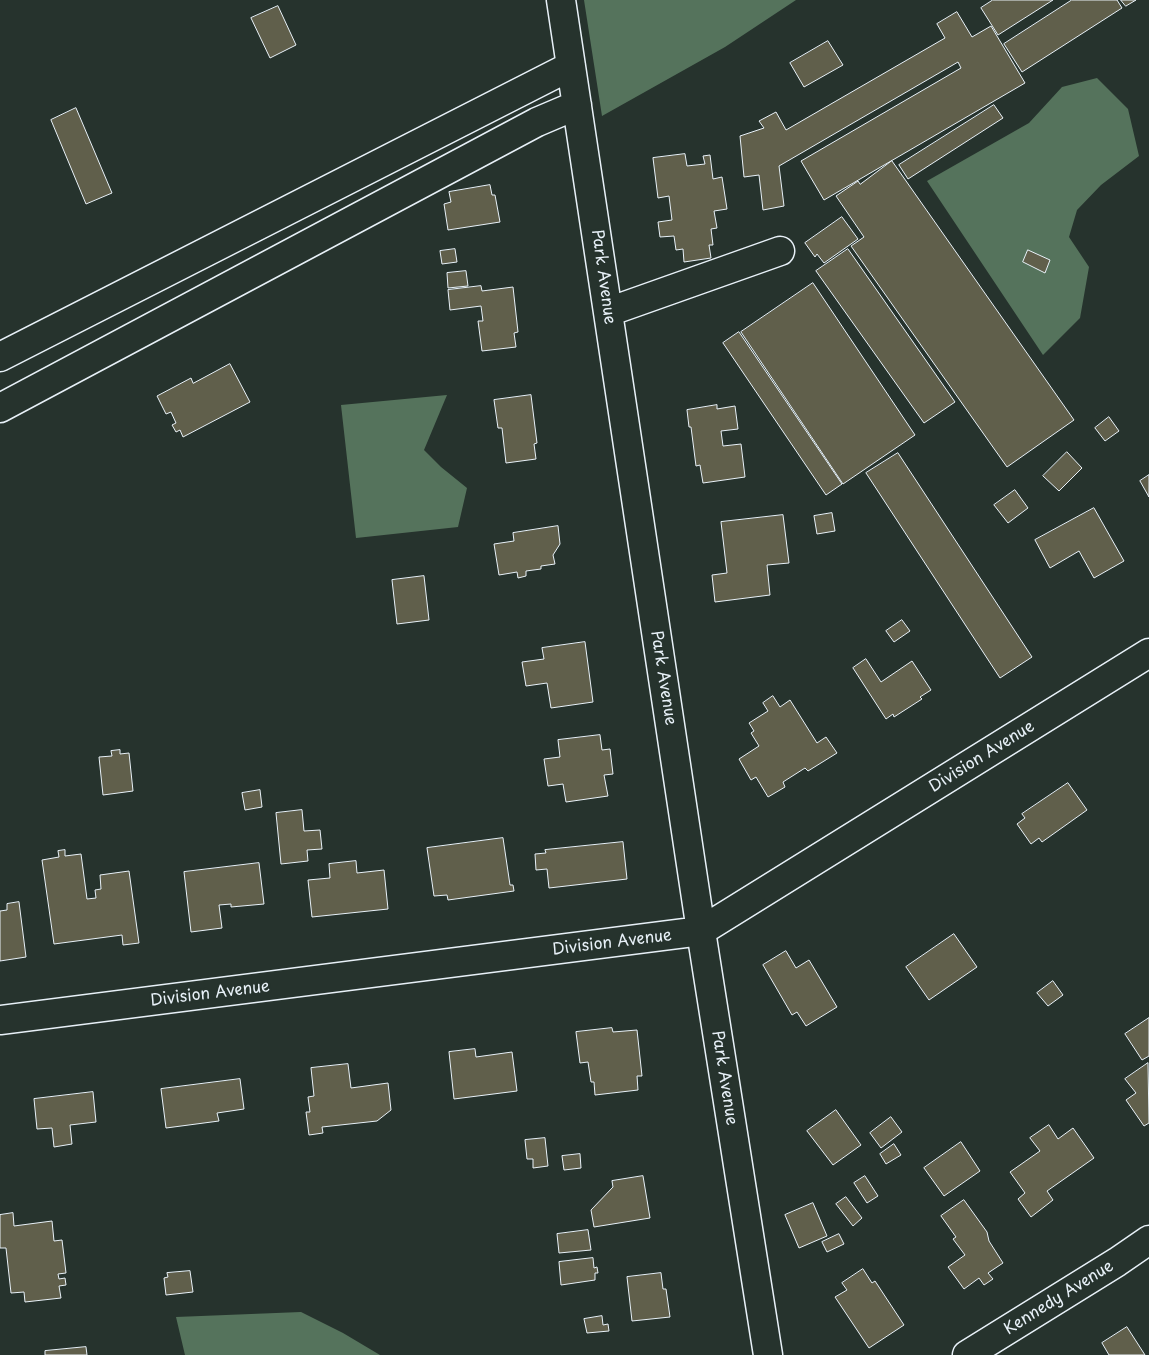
<!DOCTYPE html>
<html>
<head>
<meta charset="utf-8">
<style>
  body { margin:0 }
  canvas { display:block; background:#26332d }
</style>
</head>
<body>
<canvas width="1149" height="1355"></canvas>
<script>
const ctx = document.querySelector('canvas').getContext('2d');
ctx.lineJoin = 'round';
function paint(path, color) {
  ctx.fillStyle = color;
  ctx.fill(path, 'evenodd');
}
function stroke(path, color, width, dash) {
  ctx.strokeStyle = color;
  ctx.lineWidth = width;
  ctx.lineCap = dash ? 'butt' : 'round';
  ctx.setLineDash(dash || []);
  ctx.stroke(path);
}
function write(font, color, halo, rows, align = 'center') {
  ctx.font = font + ' "Playpen Sans",sans-serif';
  ctx.lineWidth = 4.5;
  ctx.setLineDash([]);
  ctx.textBaseline = 'middle';
  ctx.strokeStyle = halo;
  ctx.fillStyle = color;
  for (const [text, x, y, turn = 0] of rows) {
    ctx.save();
    ctx.translate(x, y);
    ctx.rotate((+turn || 0) * Math.PI / 180);
    ctx.textAlign = isNaN(turn) ? turn : align;
    if (halo) ctx.strokeText(text, 0, 0);
    ctx.fillText(text, 0, 0);
    ctx.restore();
  }
}
const green = new Path2D(`
  M584,0H796L725,47L602,116Z
  M1097,78L1128,109L1139,156L1101,185L1077,210L1069,237L1089,267L1080,318L1043,355L927,181L1029,123L1062,87Z
  M447,395L424,450L441,467L467,488L458,527L356,538L341,405Z
  M301,1312L343,1333L380,1355H185L176,1317Z`);
const building = new Path2D(`
  M993,0H1053L998,35L981,8Z
  M1072,0H1117L1122,8L1022,72L1004,44Z
  M1121,0H1136L1126,6Z
  M278,6L296,45L270,58L251,18Z
  M957,12L972,37L991,26L1025,83L824,200L801,161L961,68L958,62L779,166L784,206L763,210L759,175L744,177L740,136L764,128L759,121L776,112L786,130L945,38L937,24Z
  M828,41L843,65L804,87L790,63Z
  M994,105L1003,118L908,179L899,165Z
  M76,108L112,193L86,204L51,120Z
  M685,154L687,166L705,164L703,156L710,155L713,179L722,177L727,209L714,211L717,228L711,229L713,245H709L711,258L684,262L683,249L676,250L674,236L660,237L658,222L672,220L669,196L658,198L653,158Z
  M892,161L1074,420L1007,467L851,246L864,237L836,196L858,181L860,184Z
  M490,185L492,195H495L500,222L448,230L444,204L451,202L449,192Z
  M842,217L858,239L824,263L817,254L815,257L805,243Z
  M455,249L457,262L442,264L440,251Z
  M848,249L955,402L924,423L816,271Z
  M1028,250L1050,260L1045,273L1023,262Z
  M466,271L468,286L448,288L447,273Z
  M813,283L915,435L843,484L741,332Z
  M481,286L482,291L513,287L518,332L514,333L516,347L482,351L478,321H483L481,306L450,310L448,290Z
  M739,332L842,484L826,495L723,343Z
  M230,364L250,402L183,437L180,430L176,432L172,425L176,423L171,412L166,414L157,396L191,378L193,383Z
  M531,395L537,443L534,444L536,459L506,463L502,428H498L494,400Z
  M717,405V409L735,406L738,429L721,431L723,446L741,444L745,477L703,483L700,465L696,466L691,427H689L687,410Z
  M1109,417L1119,431L1105,441L1095,428Z
  M1067,452L1082,468L1059,491L1043,476Z
  M898,453L1032,657L1000,678L866,473Z
  M1149,475V497L1140,481Z
  M1015,490L1028,508L1008,523L994,505Z
  M1094,508L1124,561L1094,578L1079,551L1050,568L1035,540Z
  M832,513L835,531L817,534L814,516Z
  M783,515L789,563L767,565L770,595L715,602L712,575L727,573L721,522Z
  M558,526L560,544L553,555L555,564L541,566V569L526,571V576L518,578L517,572L499,575L494,544L514,541L513,533Z
  M424,576L429,620L397,624L392,580Z
  M902,620L910,631L894,642L886,631Z
  M585,642L593,702L551,708L547,683L526,686L522,662L544,659L542,648Z
  M866,659L881,682L912,661L931,690L920,697L922,699L894,717L893,714L886,719L853,668Z
  M773,696L780,707L790,700L817,743L826,737L837,753L808,771L805,768L783,782L785,787L768,797L756,777L751,780L739,759L759,746L751,733L754,731L749,723L768,711L763,703Z
  M600,735L602,750L610,749L613,774L604,775L608,796L566,802L563,784L548,786L544,759L560,757L558,740Z
  M120,750V754L129,753L133,791L103,795L99,757L112,756L111,751Z
  M1068,783L1087,810L1042,842L1039,838L1031,844L1017,824L1025,818L1022,814Z
  M260,790L262,807L245,810L242,793Z
  M302,810L304,831L320,830L322,849L307,850L308,861L281,864L276,813Z
  M503,838L510,885H513L514,891L448,900L447,895L434,896L427,848Z
  M623,842L627,879L549,888L547,869L536,870L535,854L546,853L545,850Z
  M65,850V856L81,854L87,899L96,898L95,890L101,889L100,875L129,871L139,943L123,945L122,935L54,944L42,860L59,857L58,851Z
  M356,861L357,873L384,870L388,909L312,917L308,880L330,878L329,864Z
  M259,863L264,904L231,907V904L219,905L222,928L191,932L184,872Z
  M19,902L26,957L0,961V911L7,910V904Z
  M954,934L977,967L929,1000L906,967Z
  M786,951L796,968L809,960L837,1007L806,1026L797,1012L792,1015L763,965Z
  M1053,981L1063,995L1048,1006L1037,993Z
  M1149,1018V1056L1142,1060L1125,1034Z
  M612,1028L613,1032L637,1030L642,1076H637L638,1090L595,1095L594,1082H591L588,1062L580,1063L576,1032Z
  M475,1049L476,1057L512,1052L517,1091L454,1099L449,1052Z
  M1148,1063L1149,1123L1144,1126L1126,1100L1136,1093L1125,1079Z
  M348,1064L351,1088L388,1083L391,1110L377,1121L322,1127L323,1133L309,1135L306,1112H310L308,1097L314,1096L311,1068Z
  M240,1079L244,1109L217,1113L219,1121L166,1128L161,1089Z
  M93,1092L96,1122L70,1125L72,1144L54,1147L52,1128L37,1129L34,1099Z
  M836,1110L861,1145L833,1165L807,1131Z
  M891,1117L902,1132L881,1148L870,1133Z
  M1049,1125L1058,1139L1073,1128L1094,1158L1047,1191L1053,1200L1031,1217L1018,1199L1025,1193L1010,1172L1040,1151L1030,1138Z
  M545,1138L548,1166L533,1168V1159H527L525,1140Z
  M961,1142L980,1171L944,1196L924,1168Z
  M894,1144L901,1155L886,1164L880,1154Z
  M580,1154L581,1168L564,1170L562,1156Z
  M643,1176L650,1218L594,1227L591,1210L613,1187L612,1181Z
  M865,1176L878,1196L867,1203L854,1183Z
  M846,1197L862,1218L853,1226L836,1204Z
  M964,1200L987,1232L989,1241L1003,1263L988,1273L993,1279L984,1285L979,1278L964,1289L948,1267L965,1255L953,1239L956,1237L941,1216Z
  M813,1203L827,1236L799,1248L785,1215Z
  M13,1213L14,1226L52,1221L54,1241L62,1240L66,1273L58,1274L59,1279L65,1278L66,1285L59,1286L61,1298L25,1302L24,1292L11,1293L6,1248H0V1215Z
  M588,1230L591,1250L559,1253L557,1234Z
  M839,1234L844,1244L827,1252L822,1242Z
  M593,1258L594,1268L597,1267L598,1273H595V1280L561,1285L559,1262Z
  M863,1269L872,1283L875,1281L904,1325L869,1348L835,1297L847,1290L842,1283Z
  M190,1271L193,1292L166,1295L164,1278L168,1277L167,1273Z
  M661,1273L663,1289H666L670,1317L632,1321L627,1277Z
  M602,1316L603,1325L608,1324L609,1331L587,1333L584,1319Z
  M1127,1327L1145,1355H1109L1102,1343Z
  M86,1347L87,1355H45V1351Z`);
const minor = new Path2D(`
  M561,0L701,931L768,1355
  M608,312L780,251
  M0,357L571,66
  M0,408L537,122L577,105
  M0,1020L701,931L1149,653
  M967,1355L1117,1262L1149,1240`);
const streetNames = [
  ["Park Avenue",603,277,82],
  ["Park Avenue",663,678,81],
  ["Division Avenue",982,757,-32],
  ["Division Avenue",612,943,-7],
  ["Division Avenue",210,994,-7],
  ["Park Avenue",724,1078,81],
  ["Kennedy Avenue",1059,1298,-32]
];
paint(green, '#55735c');
paint(building, '#605f4b');
stroke(building, '#e8f1f8', 1);
stroke(minor, '#e8f1f8', 31);
stroke(minor, '#26332d', 28);
write('16px', '#e8f1f8', '#26332d', streetNames);
</script>
</body>
</html>
